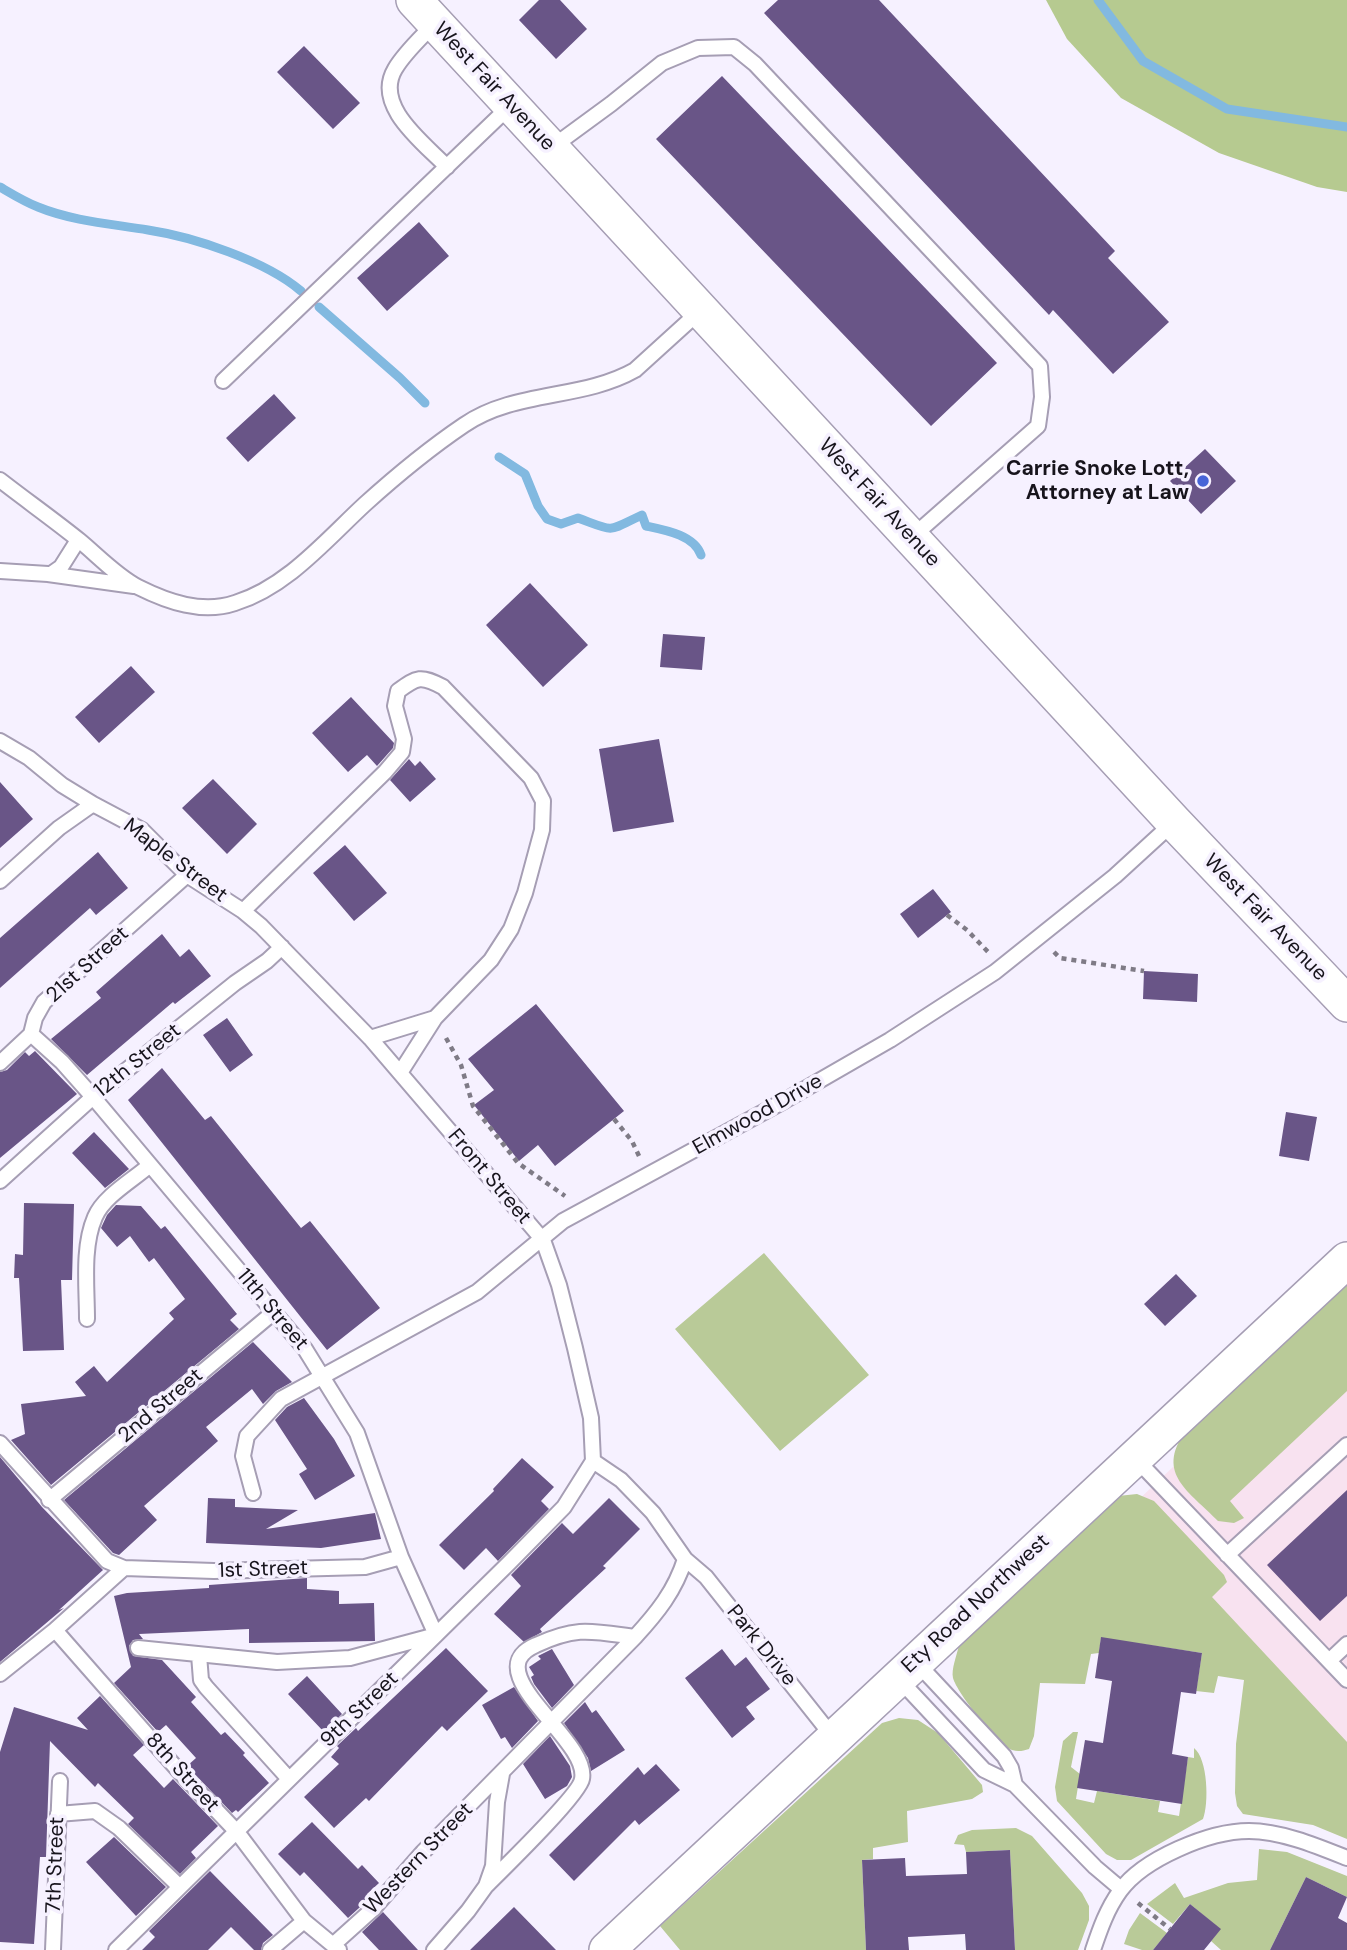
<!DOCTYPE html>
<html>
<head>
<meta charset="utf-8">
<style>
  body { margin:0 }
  canvas { display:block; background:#f6f1ff }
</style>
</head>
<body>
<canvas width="1347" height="1950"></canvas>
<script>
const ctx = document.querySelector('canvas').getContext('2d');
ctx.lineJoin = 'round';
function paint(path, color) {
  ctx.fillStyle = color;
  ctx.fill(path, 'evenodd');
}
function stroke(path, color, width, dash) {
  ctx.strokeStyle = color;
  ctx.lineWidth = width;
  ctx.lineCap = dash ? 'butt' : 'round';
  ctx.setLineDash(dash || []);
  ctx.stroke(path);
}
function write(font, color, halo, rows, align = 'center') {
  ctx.font = font + ' "DM Sans",sans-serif';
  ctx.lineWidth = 7;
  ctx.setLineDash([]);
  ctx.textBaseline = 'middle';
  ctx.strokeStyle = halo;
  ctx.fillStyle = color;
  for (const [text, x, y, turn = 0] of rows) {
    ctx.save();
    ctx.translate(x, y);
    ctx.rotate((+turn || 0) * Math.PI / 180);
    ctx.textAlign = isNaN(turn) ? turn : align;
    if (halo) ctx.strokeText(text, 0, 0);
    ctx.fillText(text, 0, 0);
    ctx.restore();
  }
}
const commercial = new Path2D(`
  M1347,1302V1769L1115,1522Z`);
const green = new Path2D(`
  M764,1253L869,1375L780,1451L675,1329Z
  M1347,1282V1391L1230,1501L1244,1518L1234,1523L1218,1521C1190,1492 1155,1474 1185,1432Z
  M1137,1494L1154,1501L1224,1575L1227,1582L1212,1597L1347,1742V1839L1313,1825L1243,1814L1237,1806L1235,1793L1236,1744L1244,1680L1218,1676L1214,1693L1196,1691L1202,1653L1101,1638L1099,1653L1091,1654L1085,1684L1040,1683L1034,1736L1029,1749C1023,1751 1018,1752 1012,1750C998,1744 957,1693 953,1678C951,1669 957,1655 959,1645L1101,1510L1118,1496Z
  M899,1718L918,1720L938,1733L982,1785L983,1792L972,1799L907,1811L908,1842L873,1848V1859L862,1860L866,1950H680L660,1926L882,1723Z
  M1073,1732H1078L1071,1767L1080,1774L1076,1799L1094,1803L1097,1791L1160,1801L1158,1812L1179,1816L1188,1757L1194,1758V1748C1208,1759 1209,1804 1203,1819L1131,1860H1117L1106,1854L1057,1801L1055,1787L1063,1741Z
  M1016,1828L1032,1836L1082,1893L1089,1906V1920L1078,1950H1015L1010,1850L966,1852L964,1845L954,1844L958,1835L972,1830Z
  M1259,1849L1287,1852L1347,1876V1897L1306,1877L1270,1950H1221L1211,1941L1220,1929L1190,1904L1173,1924L1147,1904L1175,1883L1184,1898L1228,1883L1257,1880Z
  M1140,1913L1167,1933L1153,1950H1142L1124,1944L1129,1930Z`);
const forest = new Path2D(`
  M1046,0H1347V192L1317,187L1219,153L1121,98L1067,39Z`);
const stream = new Path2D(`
  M1098,0L1143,61L1227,109L1347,127
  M0,187C12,194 25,202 38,207C72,221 112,224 148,230C194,237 266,261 301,291
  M319,307L400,378L425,403
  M499,457L525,474L538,506L547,519L561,524L578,518C616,532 606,532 642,515L646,526C665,530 694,535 701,555`);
const building = new Path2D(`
  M539,0H560L587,29L556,59L519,20Z
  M778,0H879L1115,251L1108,258L1169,322L1113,374L1053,310L1049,315L764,13Z
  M304,46L360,103L333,129L277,72Z
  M722,76L997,363L931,426L656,139Z
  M419,222L449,256L387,311L357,278Z
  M274,394L296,418L248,462L226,438Z
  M1205,449L1236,481L1201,514L1170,481Z
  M530,583L588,645L543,687L486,625Z
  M663,634L705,637L702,670L660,667Z
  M131,666L155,692L99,743L75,717Z
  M351,697L394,743L393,748L377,766L367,755L348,772L312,733Z
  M659,739L674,822L613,832L599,749Z
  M409,759L415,766L420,761L436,779L410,802L390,780Z
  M213,779L257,824L227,854L182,808Z
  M0,782L33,819L0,848Z
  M345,845L387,893L354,921L313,873Z
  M98,852L128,888L96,915L90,908L0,988V938Z
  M933,889L951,912L918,938L900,914Z
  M162,934L180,957L189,949L211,976L175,1004L173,1002L87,1075L51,1039L101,998L96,992Z
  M1144,971L1198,974L1197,1002L1143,999Z
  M536,1004L624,1111L555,1166L538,1145L519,1161L474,1105L494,1090L468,1059Z
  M227,1018L253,1055L230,1072L203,1035Z
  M35,1051L77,1094L0,1158V1072L7,1070L25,1052L29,1056Z
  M162,1068L205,1120L211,1116L301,1228L310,1221L380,1308L327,1350L128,1100Z
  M1286,1112L1317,1117L1309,1161L1279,1156Z
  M94,1132L129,1169L105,1188L72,1153Z
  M24,1203L74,1204L72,1280H61L64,1350L23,1351L19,1278H14L15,1254L23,1255Z
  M116,1205L141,1206L161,1229L165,1226L237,1314L230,1320L239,1329L51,1485L11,1440L25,1434L21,1404L86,1396L75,1382L94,1366L107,1382L174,1319L169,1313L185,1299L154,1258L149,1262L130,1236L117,1247L101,1228L107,1215Z
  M1176,1274L1197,1296L1165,1326L1144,1304Z
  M253,1342L292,1382L276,1391L263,1404L252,1389L206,1427L218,1441L144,1506L157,1520L119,1555L113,1553L64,1500Z
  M304,1398L334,1439L355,1476L315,1500L299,1474L307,1469L275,1420L287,1407Z
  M0,1457L42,1507L103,1570L59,1610L64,1608L0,1662Z
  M522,1458L554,1487L541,1501L549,1509L498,1561L486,1548L464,1570L439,1545L494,1491L493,1489Z
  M1347,1490V1596L1320,1621L1267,1565Z
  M208,1498L235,1499V1507L298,1510L266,1529L375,1513L381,1539L321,1548L206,1543Z
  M609,1498L640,1529L603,1566L606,1568L540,1629L542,1632L524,1642L494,1614L521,1586L511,1575L562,1523L573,1534Z
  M307,1578V1589L339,1591V1604L374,1603L375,1641L249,1643V1629L139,1634L143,1639L133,1640L129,1646L133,1656L162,1660L196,1697L191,1702L221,1735L225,1732L245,1753L243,1755L269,1783L238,1812L236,1810L232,1813L187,1766L196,1758L166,1725L158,1732L114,1683L131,1667L114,1596L127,1593L209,1588V1585Z
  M1101,1637L1202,1653L1196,1694L1181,1692L1172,1754L1188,1757L1182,1804L1077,1788L1085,1740L1103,1743L1112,1681L1095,1678Z
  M446,1648L488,1691L447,1731L442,1726L369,1801L366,1798L334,1828L304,1797L339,1764L331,1757L339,1748L337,1746L356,1728L358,1731Z
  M552,1649L574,1685L552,1708L534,1684L531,1677L534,1675L529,1667L541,1659L538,1656Z
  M722,1649L735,1666L746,1657L770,1689L746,1707L755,1719L732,1738L685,1678Z
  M307,1676L342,1714L324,1732L288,1694Z
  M514,1687L538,1721L512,1748L505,1737L501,1739L482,1705Z
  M100,1696L144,1745L133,1755L164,1788L173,1779L218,1826L191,1852L196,1858L180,1874L128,1824L134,1818L98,1783L95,1787L50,1741L46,1857H40L34,1944L0,1942V1752L14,1707L88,1730L77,1718Z
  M585,1702L592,1713L596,1710L625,1750L591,1771L588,1758L564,1723Z
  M550,1736L570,1766L572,1777L567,1786L545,1799L523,1764Z
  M656,1764L680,1790L639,1825L635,1820L574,1881L549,1855L638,1767L644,1775Z
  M312,1822L358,1869L362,1865L379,1883L367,1894L370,1898L348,1918L304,1872L300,1876L278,1854Z
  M114,1837L166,1887L136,1916L86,1862Z
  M1010,1850L1015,1950H966L965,1934L908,1937L909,1950H866L862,1860L905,1858L906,1876L967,1874L966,1852Z
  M210,1871L273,1935L263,1943L261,1950H254L231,1927L208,1950H142L155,1937L149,1931Z
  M1306,1877L1347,1897L1338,1918L1347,1923V1950H1270Z
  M1190,1904L1221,1929L1204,1950H1153Z
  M514,1907L556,1950H470Z
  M383,1912L418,1950H379L362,1932Z`);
const path = new Path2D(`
  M947,915L967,930L989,953
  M1054,952L1060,958L1144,971
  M446,1038L461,1065L473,1106L518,1163L565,1196
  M614,1119L632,1141L639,1156
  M1138,1903L1170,1929`);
const service = new Path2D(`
  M435,23C422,37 405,52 395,69C373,106 424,143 447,167
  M551,148L611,104L662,63L698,48L734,47L755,64L1040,366L1042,397L1038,426L912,537
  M223,381L510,106
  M0,480C27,501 54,520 80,541C98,556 118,577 138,587C168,602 202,614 235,603C287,587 326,540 365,504C396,476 430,448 464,425C515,390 582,400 635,370L700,311
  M0,571L48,574L134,586
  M51,574L61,567L78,540
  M0,741L29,758L62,785L93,804
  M0,881L59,828L93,804L142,830L187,875L243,911L261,926L370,1038L543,1240L559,1285L575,1348L591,1418L593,1461
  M243,911L385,772L402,752L404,739L395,706L398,691C417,677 421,675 443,687L531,778L543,801L542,830L525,893L511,929L491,960L435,1018L400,1073
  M31,1034L62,1062L93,1097L305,1349L357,1433L401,1557L436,1635L350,1658L277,1662L138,1648
  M370,1038L435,1018
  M0,1063L31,1034L35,1018L44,1002L187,875
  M0,1181L93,1097L235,983L267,961L282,947
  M87,1319C87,1287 82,1247 95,1217C104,1196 133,1180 150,1165
  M0,1443L107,1561L124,1568L55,1630L0,1674
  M1135,1458L1347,1680
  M253,1493L243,1456L247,1436L281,1399L477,1292L563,1221L784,1101L890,1040L995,972L1115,876L1174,822
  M49,1500L274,1312
  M1227,1555L1347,1445
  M685,1559L706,1577L833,1737
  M124,1568L214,1571L365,1567L401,1557
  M55,1630L178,1770L237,1832L304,1921L339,1950
  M199,1655L201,1680L206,1687L289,1779
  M1329,1661L1347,1644
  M916,1662L1004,1756L1011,1768L1015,1785
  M897,1677L984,1770L1015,1785L1095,1867L1121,1889
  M58,1814L95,1811L119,1828L180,1887
  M486,1886C502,1870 580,1794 582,1779C590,1739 474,1672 536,1645C577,1626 591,1631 635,1637
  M334,1944L373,1909L423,1852L635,1637C657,1613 675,1591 685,1559L653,1513L621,1480L593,1461
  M53,1950L60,1781
  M116,1950L509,1563L564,1507L593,1461
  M270,1950L304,1921
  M434,1950L468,1911L486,1886L493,1866L497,1802L502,1774
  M1093,1950C1100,1929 1107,1909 1120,1891C1143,1859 1209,1831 1249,1831C1281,1831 1317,1846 1347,1858`);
const tertiary = new Path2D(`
  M414,0L1174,822L1347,1004
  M607,1950L1347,1260`);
const markers = [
  [1203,481,7,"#4664d7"]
];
const streetNames = [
  ["West Fair Avenue",494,87,47],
  ["West Fair Avenue",879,503,47],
  ["Maple Street",175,861,37],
  ["West Fair Avenue",1265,918,46],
  ["21st Street",88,965,-42],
  ["12th Street",138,1061,-39],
  ["Elmwood Drive",758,1115,-29],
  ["Front Street",489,1177,50],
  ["11th Street",272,1310,50],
  ["2nd Street",161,1406,-40],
  ["1st Street",263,1570,-2],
  ["Ety Road Northwest",976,1604,-43],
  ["Park Drive",761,1646,51],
  ["9th Street",360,1710,-44],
  ["8th Street",182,1773,48],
  ["Western Street",419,1859,-46],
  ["7th Street",56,1865,-88]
];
const poiNames = [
  ["Carrie Snoke Lott,",1189,469],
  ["Attorney at Law",1189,493]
];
paint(commercial, '#f8e2f0');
paint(green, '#b9ca98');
paint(forest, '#b6ca90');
stroke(stream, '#82b9e0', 9);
paint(building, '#695587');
stroke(service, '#a69eb4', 18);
stroke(tertiary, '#a69eb4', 38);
stroke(path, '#7f7b86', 4.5, [5, 5]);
stroke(service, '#fff', 14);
stroke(tertiary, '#fff', 35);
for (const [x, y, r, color] of markers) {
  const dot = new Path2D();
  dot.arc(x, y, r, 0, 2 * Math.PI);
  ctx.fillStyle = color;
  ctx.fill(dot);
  stroke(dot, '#f6f1ff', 2.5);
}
write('21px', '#17141c', '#f6f1ff', streetNames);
write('bold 21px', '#17141c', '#f6f1ff', poiNames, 'right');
</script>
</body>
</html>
